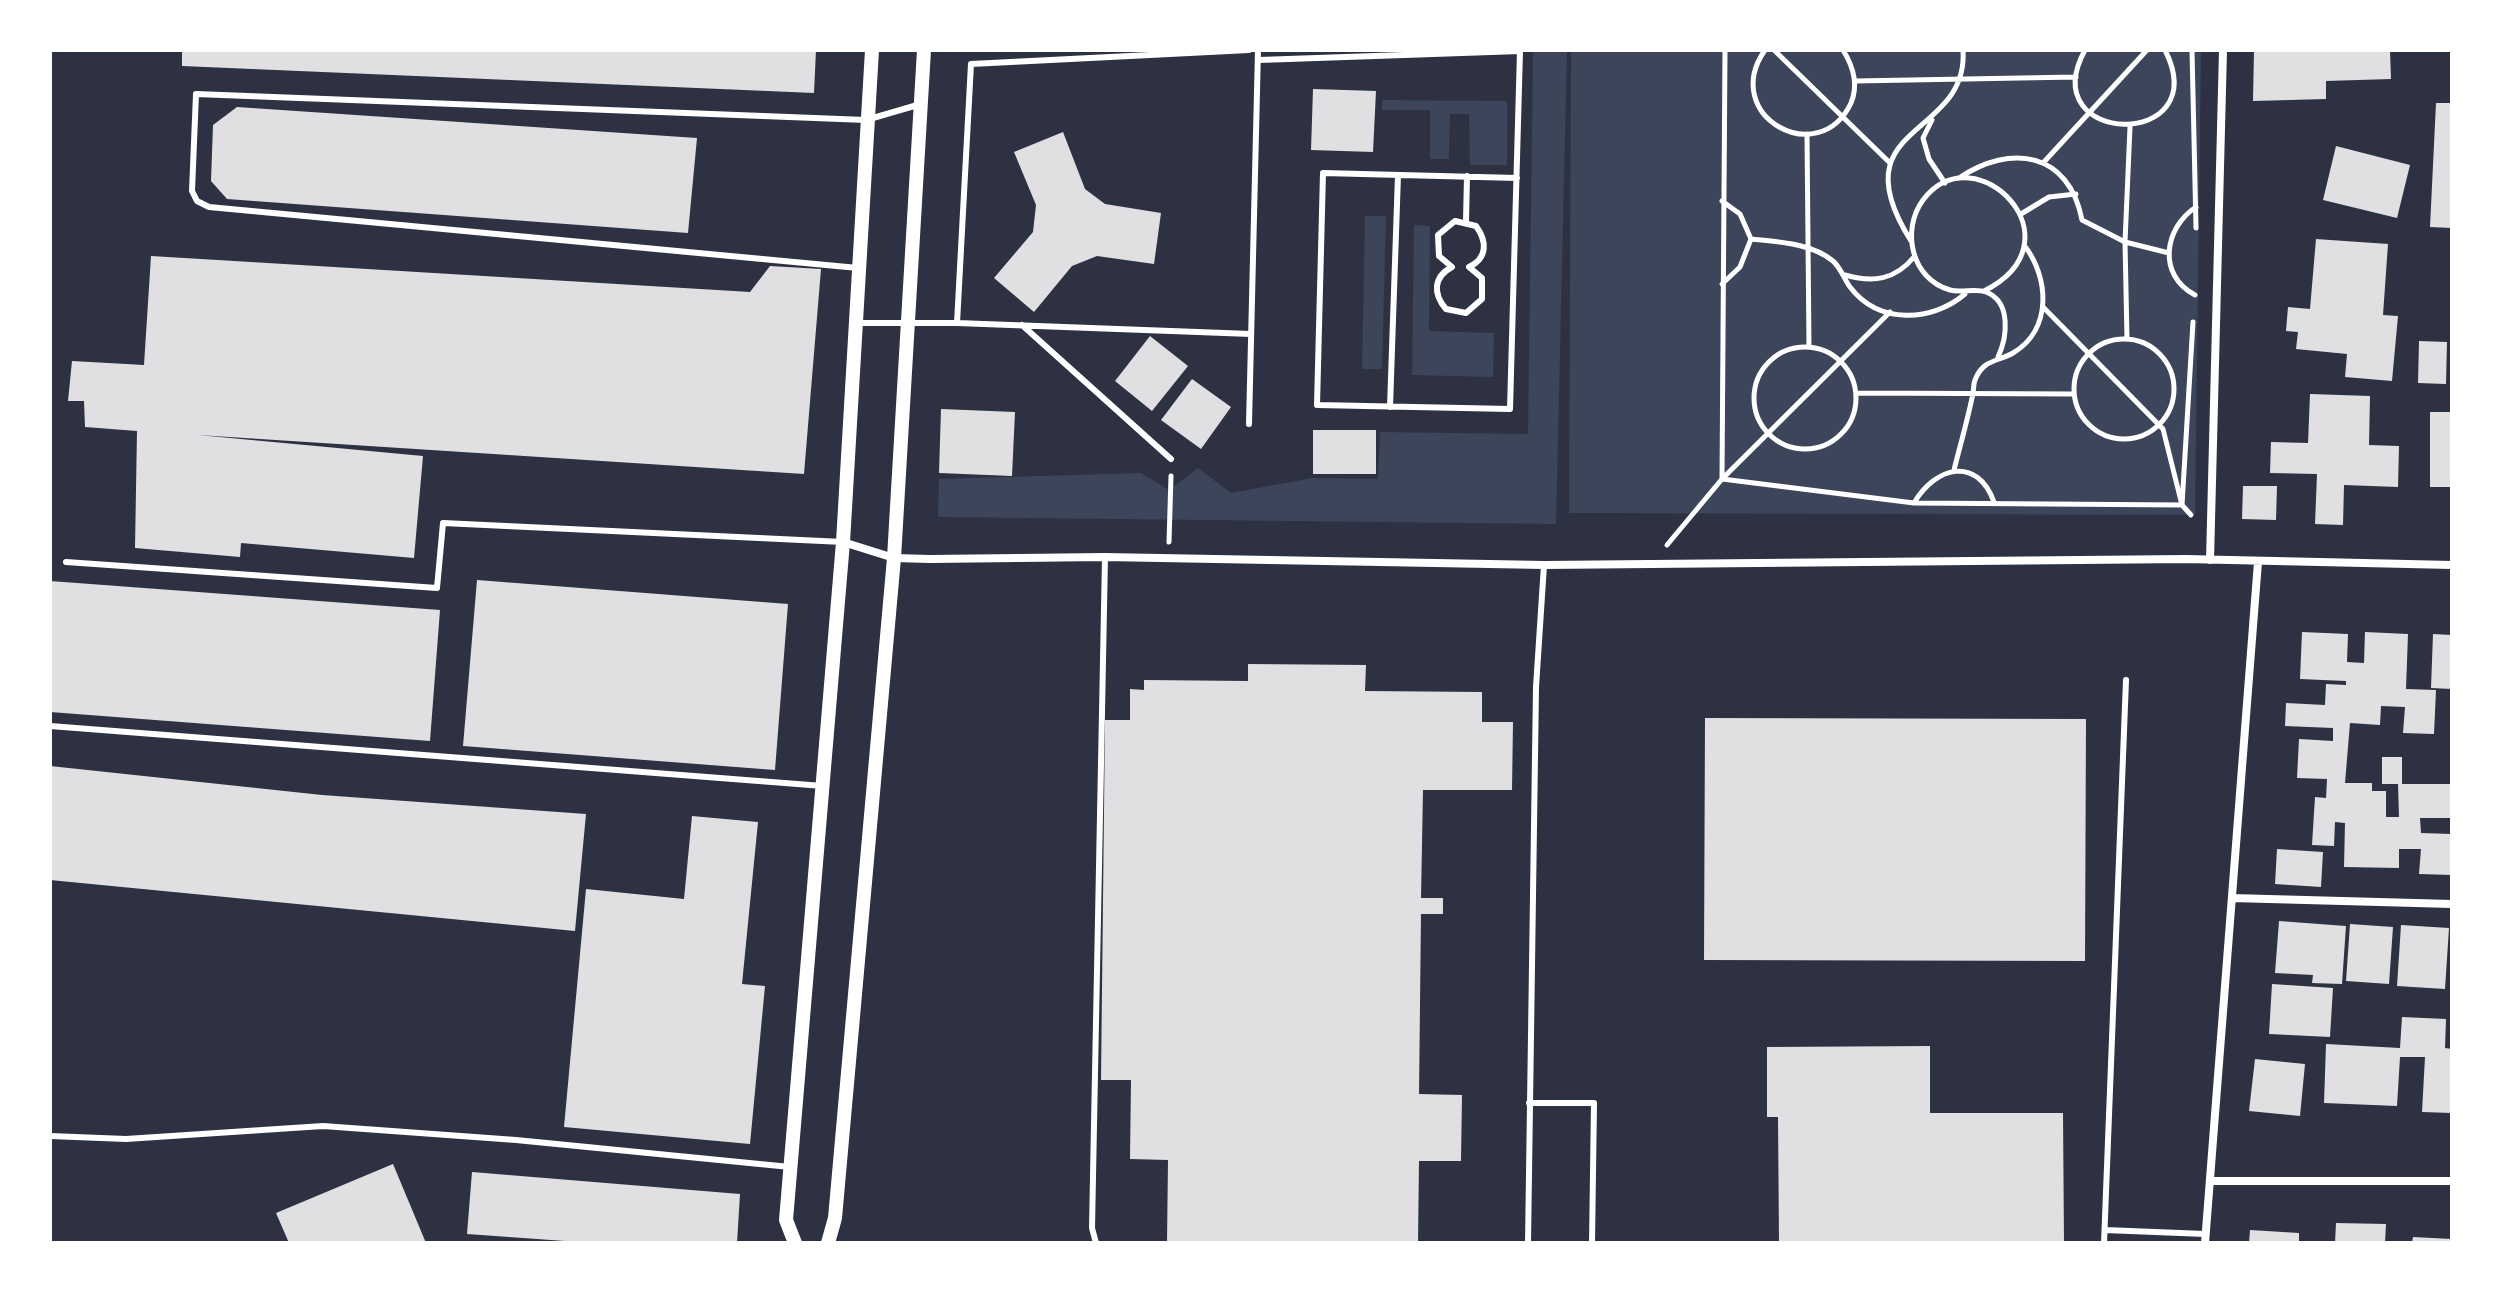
<!DOCTYPE html>
<html>
<head>
<meta charset="utf-8">
<style>
  body { margin:0 }
  #map { position:relative; width:2502px; height:1293px; overflow:hidden; background:#2d3142; font-family:"Archivo Narrow",sans-serif }
  canvas { display:block }
  .frame { position:absolute; inset:0; border:52px solid #fff; pointer-events:none }
</style>
</head>
<body>
<div id="map">
<canvas width="2502" height="1293"></canvas>
<div class="frame"></div>
</div>
<script>
const ctx = document.querySelector('canvas').getContext('2d');
ctx.lineJoin = 'round';
function paint(path, color) {
  ctx.fillStyle = color;
  ctx.fill(path, 'evenodd');
}
function stroke(path, color, width, dash) {
  ctx.strokeStyle = color;
  ctx.lineWidth = width;
  ctx.lineCap = dash ? 'butt' : 'round';
  ctx.setLineDash(dash || []);
  ctx.stroke(path);
}
const green = new Path2D(`
  M1533,50H1567L1556,524L938,517L939,479L1141,473L1169,490L1198,468L1231,493L1312,478L1378,479L1380,432L1528,434Z
  M1571,50H2201L2195,515L1569,513Z
  M1382,100L1507,101V165H1470L1469,114H1450L1449,159H1430V110H1382Z
  M1365,216H1386L1382,369H1362Z
  M1414,225L1430,226L1429,331L1494,333L1493,377L1412,375Z`);
const building = new Path2D(`
  M182,50H816L814,93L182,66Z
  M2254,50H2390L2391,79L2326,81V99L2253,101Z
  M1313,89L1376,91L1373,152L1311,150Z
  M2436,103H2452V228L2430,227Z
  M237,107L697,138L688,233L227,199L211,181L213,125Z
  M1063,132L1085,189L1105,204L1161,213L1154,264L1097,256L1072,266L1034,312L994,278L1033,232L1036,205L1014,152Z
  M2336,146L2410,165L2397,218L2323,200Z
  M2316,239L2388,244L2383,315L2398,316L2392,381L2345,377L2347,354L2296,349L2298,332L2286,331L2288,307L2310,309Z
  M151,256L750,292L770,266L821,269L804,474L198,435L423,456L414,558L241,543L240,557L135,548L137,431L85,427L84,401H68L72,361L144,365Z
  M1150,336L1188,366L1152,411L1115,381Z
  M2419,341L2447,342L2446,384L2418,383Z
  M1192,379L1231,407L1201,449L1161,420Z
  M2310,394L2370,396L2369,445L2399,446L2398,487L2344,485L2343,525L2315,524L2317,474L2270,473L2271,442L2308,443Z
  M941,409L1015,412L1012,476L939,473Z
  M2430,412H2452V487H2430Z
  M1313,430H1376V474H1313Z
  M2243,486H2277L2276,520L2242,519Z
  M477,580L788,604L775,770L463,746Z
  M50,581L440,610L430,741L50,712Z
  M2302,632L2348,634L2347,662L2364,663L2365,632L2408,634L2406,689L2436,690L2434,734L2403,733L2405,707L2381,706L2380,725L2350,723L2345,783H2372V791H2386V817H2399L2398,784H2382V757H2402V784H2452V818H2420L2421,833L2452,834V875L2419,874L2421,849H2399V868L2344,867L2345,823L2335,822L2334,846L2312,845L2315,797L2326,798L2327,779L2297,778L2299,739L2333,741V728L2285,726L2286,703L2325,705L2326,684L2346,685V681L2300,679Z
  M2433,634L2452,635V689L2431,688Z
  M1248,664L1366,665L1365,691L1482,692V722H1513L1512,790H1423L1421,898H1443V914H1421L1419,1094L1462,1095L1461,1161H1419L1418,1243H1167L1168,1160L1130,1159L1131,1080H1101L1105,720H1130V689L1144,690V680L1248,681Z
  M1705,718L2086,719L2085,961L1704,960Z
  M50,766L322,795L586,814L575,931L50,880Z
  M692,816L758,822L742,984L765,986L750,1144L564,1127L586,889L684,899Z
  M2277,849L2323,852L2321,887L2275,884Z
  M2279,921L2346,926L2342,984L2312,983L2313,975L2275,973Z
  M2350,924L2393,927L2389,984L2346,981Z
  M2401,925L2449,928L2445,989L2397,986Z
  M2272,984L2333,988L2330,1037L2269,1034Z
  M2402,1017L2446,1019L2445,1048L2452,1049V1113L2422,1112L2425,1057H2400L2397,1106L2324,1103L2326,1044L2400,1048Z
  M1930,1046V1113H2063L2064,1243H1779L1778,1117H1767V1047Z
  M2255,1059L2305,1064L2300,1116L2249,1111Z
  M393,1164L426,1243H289L276,1213Z
  M472,1172L740,1194L737,1243H593L467,1234Z
  M2336,1223L2386,1224L2385,1243H2335Z
  M2250,1230L2299,1233V1243H2249Z
  M2413,1237L2452,1239V1243H2412Z`);
const path = new Path2D(`
  M1725,50L1722,479L1914,503L2182,505L2193,322
  M1765,50C1719,116 1819,171 1851,103C1859,84 1853,66 1843,50
  M1774,50L1890,163
  M2085,50C2032,147 2216,151 2165,50
  M2192,50L2196,228
  M1855,81L2076,77
  M1932,120L1923,138L1929,159L1945,183
  M1807,134L1809,347
  M2043,163L2147,50
  M1959,178C2011,143 2069,152 2082,220L2125,242L2169,253
  M2021,214L2049,197L2076,194
  M1751,239C1778,242 1811,243 1833,261C1841,268 1844,279 1850,287C1879,325 1932,322 1965,294
  M1911,241C1836,122 1969,139 1963,50
  M1845,275C1873,283 1895,280 1914,257
  M1722,284L1740,267L1751,239L1740,214L1722,201
  M1984,291C2084,241 1976,131 1923,200C1901,230 1911,279 1950,290C1961,293 1976,288 1986,292C2012,302 2007,338 1998,357
  M2195,295C2157,275 2164,228 2196,207
  M2043,307L2163,429L2182,505L2191,515
  M2127,339L2125,242L2130,127
  M2074 389a50 50 0 1 1 100 0a50 50 0 1 1-100 0Z
  M1754 398a51 51 0 1 1 102 0a51 51 0 1 1-102 0Z
  M1856,393L2074,394
  M1954,470C1960,446 1967,422 1972,398C1974,393 1973,385 1975,380C1983,359 1998,362 2013,353C2053,329 2049,277 2024,245
  M1914,503C1935,467 1977,455 1994,502
  M1169,542L1171,476
  M1667,545L1722,479L1890,312`);
const service = new Path2D(`
  M1259,60L1520,51L1510,409L1317,405L1323,173L1517,178
  M1455,221L1476,226C1487,241 1488,258 1469,267L1482,278V299L1466,313L1446,309C1433,294 1433,277 1452,267L1439,256L1438,235Z
  M1466,221L1467,176
  M858,268L209,207L197,201L192,191L196,94L866,120L921,104
  M857,323H957L1251,334
  M957,323L971,64L1249,50
  M1022,325L1171,459
  M1390,407L1398,175
  M1249,424L1258,50
  M66,562L437,588L443,523L843,542
  M50,726L823,786
  M1529,1103H1594L1592,1243
  M50,1136L126,1139L323,1126L516,1140L790,1167
  M2105,1230L2205,1234
  M1096,1243L1092,1228L1105,557
  M1528,1243L1536,687L1544,565
  M2104,1243L2126,680`);
const minor = new Path2D(`
  M843,542L894,558L930,559L1105,557L1544,565L2186,559L2452,565
  M2210,560L2223,50
  M2232,898L2452,904
  M2211,1181H2452
  M2205,1243L2258,562`);
const tertiary = new Path2D(`
  M795,1243L786,1220L843,542L872,50
  M828,1243L835,1218L894,558L924,50`);
paint(green, '#3c4559');
paint(building, '#e0e0e3');
stroke(path, '#fff', 5);
stroke(service, '#fff', 6);
stroke(minor, '#fff', 8);
stroke(tertiary, '#fff', 14);
</script>
</body>
</html>
